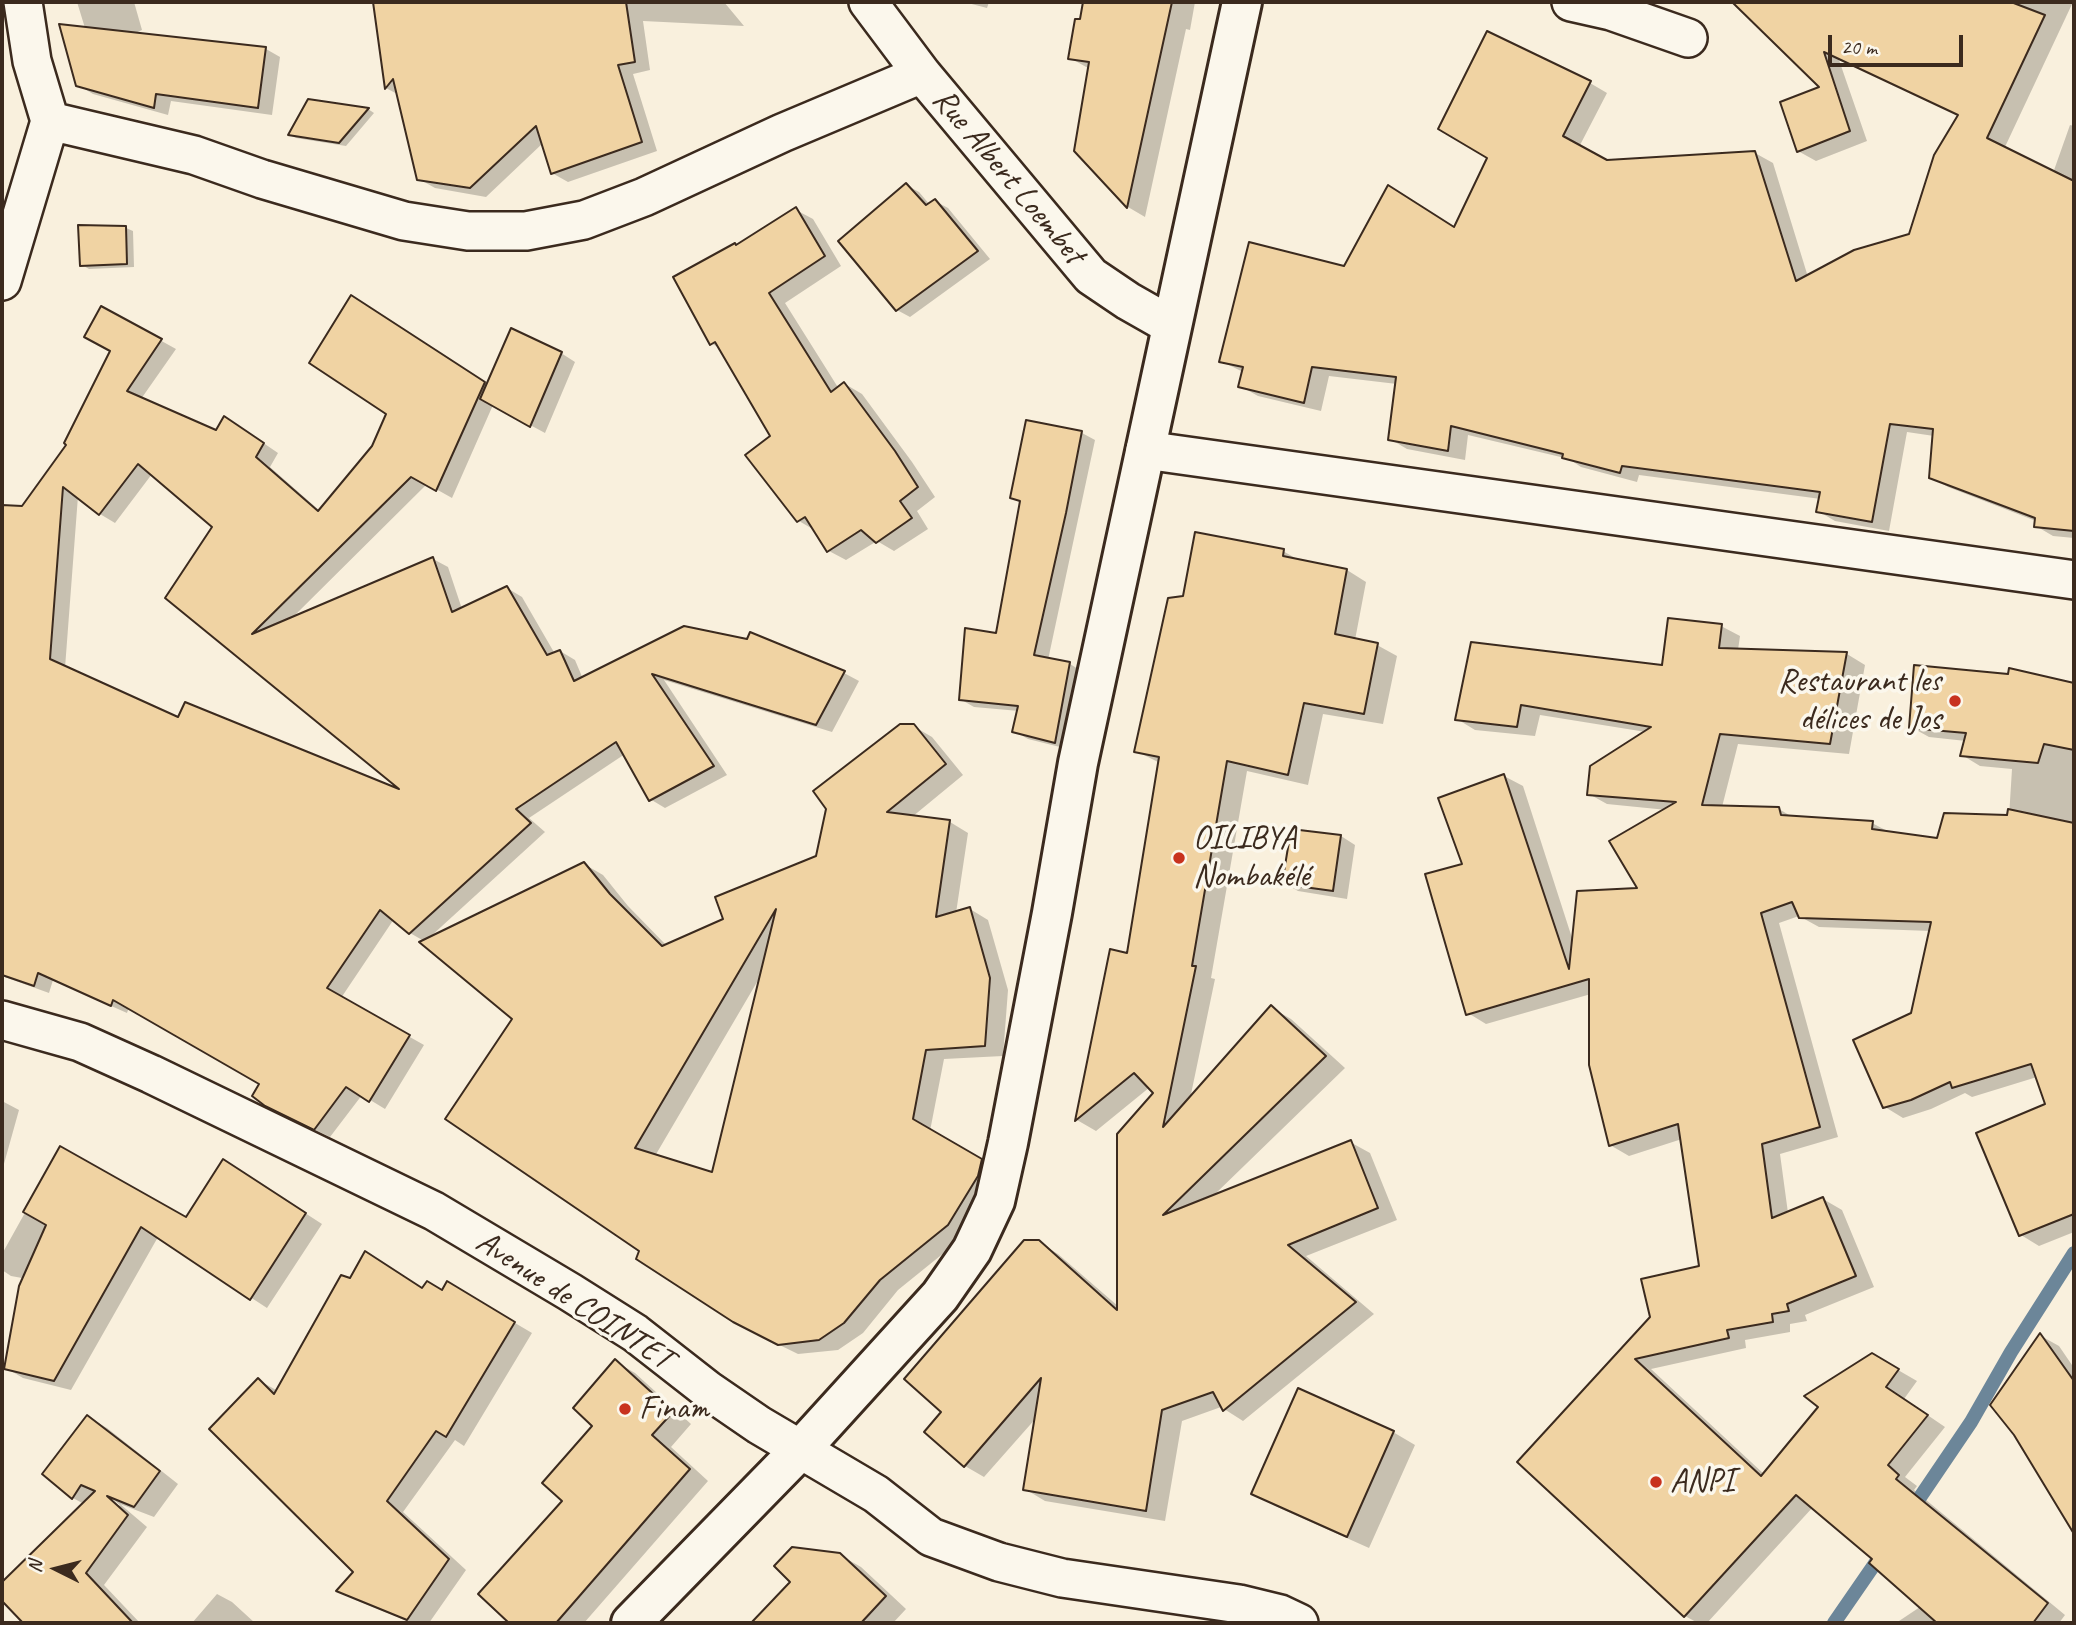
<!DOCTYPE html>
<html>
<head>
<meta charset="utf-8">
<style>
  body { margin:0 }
  #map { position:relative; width:2076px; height:1625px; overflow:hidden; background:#f9f0dd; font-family:Caveat,sans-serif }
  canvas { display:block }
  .frame { position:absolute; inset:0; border:4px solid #3b2a1e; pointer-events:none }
  .north { position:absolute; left:21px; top:1534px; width:70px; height:70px; -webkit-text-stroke:5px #fbf7ec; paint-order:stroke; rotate:276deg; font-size:19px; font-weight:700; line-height:28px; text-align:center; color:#3b2a1e }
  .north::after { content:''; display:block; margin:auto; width:24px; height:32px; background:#3b2a1e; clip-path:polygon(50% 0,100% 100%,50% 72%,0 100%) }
  .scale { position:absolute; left:1828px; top:35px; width:135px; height:32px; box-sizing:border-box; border:4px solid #3b2a1e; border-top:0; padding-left:9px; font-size:21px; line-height:24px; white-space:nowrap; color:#3b2a1e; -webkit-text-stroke:5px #fbf7ec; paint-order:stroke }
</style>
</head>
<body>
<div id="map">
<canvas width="2076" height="1625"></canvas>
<div class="frame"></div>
<div class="north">N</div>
<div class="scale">20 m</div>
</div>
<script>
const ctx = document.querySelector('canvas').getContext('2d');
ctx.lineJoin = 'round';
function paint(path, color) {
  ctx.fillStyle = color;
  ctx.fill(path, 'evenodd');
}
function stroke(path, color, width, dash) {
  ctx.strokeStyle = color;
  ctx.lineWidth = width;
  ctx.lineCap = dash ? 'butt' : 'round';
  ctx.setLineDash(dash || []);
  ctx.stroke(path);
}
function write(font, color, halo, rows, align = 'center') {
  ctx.font = font + ' Caveat,sans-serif';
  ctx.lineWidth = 7;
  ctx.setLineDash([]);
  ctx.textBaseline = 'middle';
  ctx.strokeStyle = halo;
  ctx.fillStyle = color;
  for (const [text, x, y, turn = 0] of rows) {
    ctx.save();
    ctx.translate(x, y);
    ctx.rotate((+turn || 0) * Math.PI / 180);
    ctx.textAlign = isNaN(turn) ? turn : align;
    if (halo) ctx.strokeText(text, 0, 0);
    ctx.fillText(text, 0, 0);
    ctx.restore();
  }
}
const shadow = new Path2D(`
  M77,2H134L142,30L133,34L266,49L280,57L272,115L171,101L168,115L93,94L78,85L85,28Z
  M385,2H724L744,26L643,21L650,70L633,74L657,151L568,182L552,173L543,143L486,197L435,188L419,179L399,95L386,88L375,4Z
  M964,2H989L987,8Z
  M1085,2H1195L1190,30L1186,29L1145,217L1128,207L1076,151L1088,68L1070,58Z
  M1737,2H2073L2004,149L2053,173L2070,125L2074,126V538L2053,536L2036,526V521L1948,487L1931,477L1934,436L1907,432L1889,531L1835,521L1818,511L1821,499L1639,475L1637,482L1581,467L1569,459L1468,435L1465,460L1407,449L1390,439L1397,384L1329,376L1321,411L1258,396L1240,386L1243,372L1221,361L1345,268L1455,228L1590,83L1607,93L1579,147L1606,162L1755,153L1773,163L1808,277L1910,235L1959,115L1839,60L1867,141L1816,161L1798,151L1823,88L1738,5Z
  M309,101L368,109L374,113L346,146L296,138L290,135Z
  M906,185L919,192L930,205L935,201L948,208L990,259L910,317L897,310Z
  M796,210L813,219L841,266L785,303L839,389L845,384L862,394L912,462L935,497L917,511L928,529L894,551L877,541L846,560L829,551L816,531L799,521L772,437L721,349L711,343L737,246Z
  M126,228L133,231L134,267L89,269L82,265Z
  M366,306L488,385L561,353L575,362L545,433L493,405L452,498L427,484L290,620L433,559L448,567L462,609L507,588L522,597L555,654L560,651L575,660L583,679L748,641L751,634L844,673L859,681L832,732L664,680L727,775L665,808L650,799L625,754L529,818L545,832L430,937L584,864L603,875L628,906L667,946L725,920L818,858L913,726L932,737L963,775L912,817L950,822L968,833L956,913L970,909L988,920L1008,990L1003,1056L944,1059L930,1131L1000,1171L966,1235L898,1290L863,1333L838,1350L798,1354L753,1332L641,1250L515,1019L424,941L410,933L394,919L341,998L424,1045L385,1109L362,1095L330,1137L282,1114L261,1084L129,1007L127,1013L53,980L49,993L2,976V507L22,508L69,444L112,350L102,308L176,349L141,399L217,433L225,418L240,427L278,453L270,467L320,511L374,447L388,413ZM152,474L214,527L168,598L406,794L179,719L65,668L78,496L100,514L115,523ZM760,977L713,1175L655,1156Z
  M1028,422L1082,433L1095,440L1048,660L1070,664L1083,672L1068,749L1028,739L1014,731L1019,711L974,707L960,699L998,635L1022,503L1012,497Z
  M1283,551L1302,562L1347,570L1366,582L1355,640L1377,645L1397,656L1383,724L1323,714L1308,785L1247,771L1211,978L1215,979L1190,1099L1272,1008L1291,1019L1345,1068L1212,1197L1350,1142L1370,1153L1397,1220L1306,1256L1374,1314L1243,1421L1221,1407L1182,1421L1165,1521L1045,1501L1025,1489L1037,1417L984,1477L965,1466L943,1412L1038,1242L1058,1254L1119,1307L1155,1092L1150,1087L1096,1131L1077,1120L1111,951L1128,955L1160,763L1136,751L1185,598Z
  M1721,626L1740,636L1738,650L1847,654L1865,665L1849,754L1738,744L1722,807L1779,809L1794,818L1872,823L1891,833L1938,840L2009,817L2012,769L1980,766L1962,755L1966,741L1929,737L1911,727L2010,676L2011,671L2074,685V1232L2039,1246L2021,1235L2047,1105L2037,1077L1972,1097L1965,1093L1931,1109L1903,1118L1885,1107L1912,1015L1931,931L1819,927L1799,916L1779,923L1838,1137L1780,1154L1788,1213L1823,1199L1842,1210L1874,1287L1805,1315L1807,1321L1790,1324V1332L1745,1340L1746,1348L1651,1369L1765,1475L1872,1355L1917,1381L1904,1399L1945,1427L1905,1477L1917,1486L1914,1490L2065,1615L2059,1623H1896L1920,1607L1875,1558L1813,1507L1707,1623H1698L1685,1616L1519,1462L1701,1267L1682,1139L1629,1156L1610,1145L1591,994L1486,1024L1468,1013L1464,865L1504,776L1523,786L1573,941L1640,890L1667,810L1607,804L1589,794L1646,732L1540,715L1535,736L1475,730L1457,719L1664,667Z
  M1341,836L1355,845L1347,899L1298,891L1284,883Z
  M2,1101L19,1110L2,1171Z
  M61,1148L186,1219L240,1171L322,1224L267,1308L158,1237L71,1390L23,1378L6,1368L22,1278L11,1276L2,1270V1254Z
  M447,1283L532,1333L464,1446L455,1440L403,1512L466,1570L429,1623H412L356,1600L339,1590L356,1571L258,1380L278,1391L423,1290L443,1292Z
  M2041,1336L2059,1346L2074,1368V1534L2016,1434Z
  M616,1362L635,1373L691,1424L671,1447L708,1481L584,1623H512L480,1594L565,1501L595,1426Z
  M88,1417L107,1428L178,1484L154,1517L120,1504L147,1527L104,1585L140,1623H26L3,1599L2,1604V1584L84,1504L73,1498L44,1474ZM101,1489L121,1506L112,1503Z
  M1393,1432L1415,1445L1369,1548L1275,1506L1254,1494Z
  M840,1555L861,1567L906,1609L893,1623H753L792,1582Z
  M217,1594L232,1602L255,1623H192Z`);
const stream = new Path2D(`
  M1910,1512L1971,1422L2011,1352L2074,1253
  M1834,1623L1883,1552`);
const building = new Path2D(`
  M373,2H626L635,62L618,65L642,142L551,174L536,126L470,188L417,180L393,79L385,89Z
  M1083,2H1172L1127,208L1074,151L1089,62L1068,59L1075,19H1080Z
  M1732,2H2011L2045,15L1987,138L2074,181V531L2034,527L2035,518L1929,478L1933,429L1890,424L1872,522L1816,512L1820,492L1622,466L1620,473L1562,458L1563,454L1451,426L1448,451L1388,440L1396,377L1312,367L1304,403L1238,387L1243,367L1219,362L1249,242L1344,266L1388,185L1454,227L1487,158L1438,129L1487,31L1591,81L1563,136L1607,160L1755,151L1796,281L1854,250L1909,234L1934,155L1958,115L1824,52L1850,131L1797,152L1780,102L1819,87Z
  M59,24L266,47L258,108L156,94L154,108L76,86Z
  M308,99L369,108L339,143L288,135Z
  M906,183L926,205L935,199L978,251L896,311L838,241Z
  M796,207L825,256L769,293L831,392L844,382L895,451L918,487L900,501L912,518L876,543L861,530L827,552L805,517L797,522L745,455L770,436L715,342L710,345L673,277L735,243L736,245Z
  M78,225L126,226L127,264L80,266Z
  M351,295L485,382L436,491L411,477L252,634L433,557L452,612L507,586L547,655L560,650L574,681L684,626L747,639L750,632L845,671L816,725L652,674L714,766L649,801L616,742L516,809L531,823L409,934L380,910L327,988L410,1035L369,1102L346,1087L314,1130L265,1106L252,1096L259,1084L113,1000L111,1006L38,973L34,986L2,975V505L22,506L66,445L64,443L110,351L84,337L101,306L162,339L127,391L216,430L224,416L264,443L256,457L318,511L372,446L386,414L309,363ZM138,464L212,527L165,598L399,789L185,702L178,717L50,659L63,487L99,515Z
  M511,328L562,352L530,427L480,399Z
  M1026,420L1082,431L1066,513L1034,655L1070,662L1055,743L1012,732L1018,706L959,700L965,628L996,633L1020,501L1010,498Z
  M1195,532L1284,549L1283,556L1347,569L1335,634L1378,643L1364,714L1304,703L1288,775L1227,761L1192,966H1196L1163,1127L1271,1005L1326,1056L1163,1215L1351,1140L1378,1208L1288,1245L1356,1302L1223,1411L1213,1392L1162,1410L1146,1511L1023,1490L1041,1378L964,1467L924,1432L941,1412L904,1379L1024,1240H1039L1117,1310V1134L1153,1093L1134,1073L1075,1121L1110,949L1127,953L1159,757L1134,752L1168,598L1183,596Z
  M1668,618L1722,624L1719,648L1847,652L1830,744L1720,734L1702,805L1779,807L1781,815L1873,821L1872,829L1937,838L1944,813L2007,815L2008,809L2074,823V1214L2019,1236L1976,1133L2045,1104L2031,1064L1952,1088L1950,1082L1911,1100L1883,1108L1853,1040L1911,1013L1931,922L1799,918L1792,902L1761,913L1820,1127L1762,1144L1772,1218L1823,1197L1856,1276L1787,1304L1789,1311L1772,1314L1773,1322L1727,1330L1729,1338L1635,1359L1761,1476L1818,1407L1804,1396L1872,1353L1899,1369L1886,1387L1928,1415L1888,1465L1899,1475L1896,1479L2048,1603L2033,1623H1937L1869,1563L1872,1559L1796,1495L1684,1617L1517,1462L1650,1317L1641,1279L1699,1266L1678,1124L1609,1146L1589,1065V979L1466,1015L1425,874L1462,864L1438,798L1504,774L1569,969L1577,891L1637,888L1609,841L1676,802L1587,795L1590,766L1651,727L1521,705L1517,727L1455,720L1471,642L1662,665Z
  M1914,665L2008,674L2009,668L2074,683V750L2044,744L2038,763L1960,756L1966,733L1909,728Z
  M900,724H914L946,764L887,812L950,820L936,917L970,907L990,978L985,1046L926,1050L913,1119L982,1159L978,1176L948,1225L880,1280L844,1323L819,1340L778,1345L733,1322L636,1259L639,1251L445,1119L512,1019L419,942L584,862L610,894L662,946L723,919L715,897L816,856L826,809L813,791ZM776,909L712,1172L635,1148Z
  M1291,829L1341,835L1333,891L1282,884Z
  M60,1146L186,1217L223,1159L306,1213L250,1300L141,1227L54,1381L4,1369L19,1286L46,1225L23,1212Z
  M365,1251L422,1288L427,1281L442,1290L447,1281L515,1322L446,1437L436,1431L387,1501L449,1559L407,1620L336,1591L353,1572L209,1429L258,1378L274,1394L341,1275L350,1278Z
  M2040,1333L2074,1381V1534L2014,1435L1990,1405Z
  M615,1359L673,1412L652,1435L690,1469L556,1623H509L478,1594L562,1501L542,1483L592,1426L573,1408Z
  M1298,1388L1394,1431L1347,1537L1251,1494Z
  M87,1415L160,1471L134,1507L107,1496L128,1515L86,1573L133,1623H23L2,1601V1582L95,1491L81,1485L72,1499L42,1474Z
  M792,1547L840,1553L886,1596L861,1623H751L790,1582L774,1566Z`);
const minor = new Path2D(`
  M868,2L922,74L1091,276L1128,301L1172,326
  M1571,2L1611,11L1688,38
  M50,121L194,155L262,179L404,221L468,231H526L584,220L644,197L782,133L922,74
  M2,281L50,121L32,61L23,2
  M1145,450L2074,580
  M2,1020L80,1042L151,1074L434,1211L570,1292L635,1333L708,1390L759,1425L876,1494L931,1537L999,1562L1062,1578L1239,1604L1280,1614L1299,1623`);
const secondary = new Path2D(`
  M631,1623L800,1450L940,1296L972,1250L995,1201L1008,1143L1052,913L1078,763L1242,2`);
const markers = [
  [1955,701,7,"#c8321e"],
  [1179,858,7,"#c8321e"],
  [625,1409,7,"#c8321e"],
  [1656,1482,7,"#c8321e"]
];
const streetNames = [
  ["Rue Albert Loembet",1008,177,50],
  ["Avenue de COINTET",574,1301,33]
];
const poiNames = [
  ["Restaurant les",1941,682,"right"],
  ["délices de Jos",1941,720,"right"],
  ["OILIBYA",1193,839],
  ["Nombakélé",1193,877],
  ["Finam",639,1409],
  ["ANPI",1670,1482]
];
paint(shadow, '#0003');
stroke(stream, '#6c8699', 14);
paint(building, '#f0d3a3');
stroke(building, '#3b2a1e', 2);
stroke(minor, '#3b2a1e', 42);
stroke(secondary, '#3b2a1e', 44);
stroke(minor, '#fbf7ec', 37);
stroke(secondary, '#fbf7ec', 38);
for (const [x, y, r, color] of markers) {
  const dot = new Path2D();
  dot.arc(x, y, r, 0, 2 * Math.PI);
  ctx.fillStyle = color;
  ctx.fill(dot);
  stroke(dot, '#fbf7ec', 2.5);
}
write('33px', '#3b2a1e', '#fbf7ec', streetNames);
write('33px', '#3b2a1e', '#fbf7ec', poiNames, 'left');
</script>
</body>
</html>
